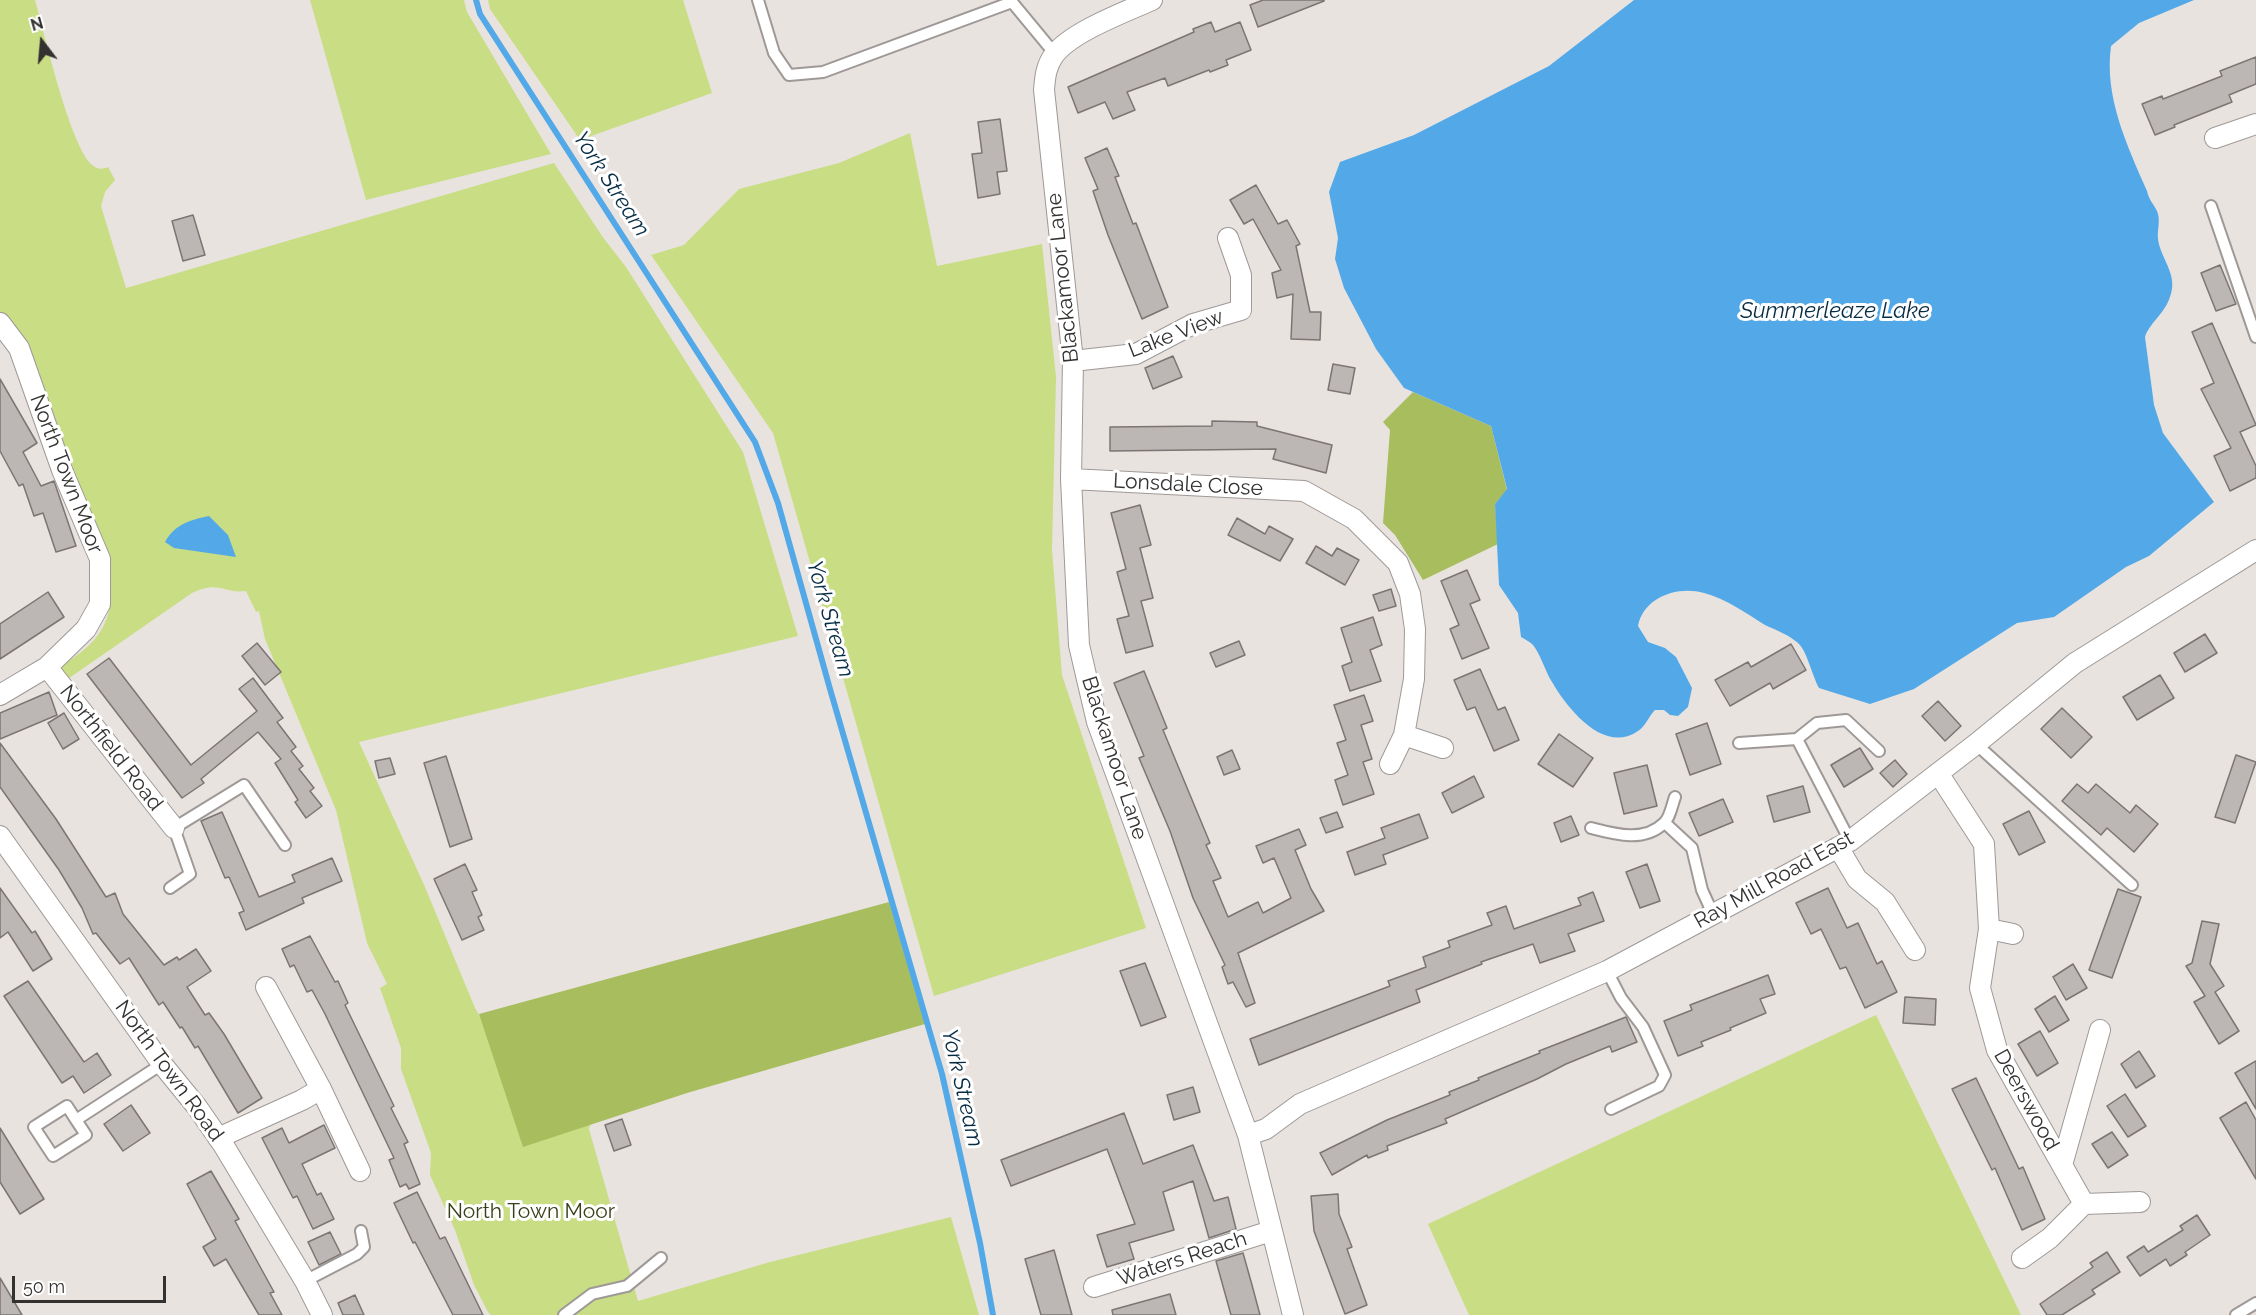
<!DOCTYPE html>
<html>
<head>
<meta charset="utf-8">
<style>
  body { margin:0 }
  #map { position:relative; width:2256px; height:1315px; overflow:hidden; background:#e9e3e0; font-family:Raleway,sans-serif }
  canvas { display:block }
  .north { position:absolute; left:12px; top:12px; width:60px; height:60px; -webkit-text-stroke:4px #fff; paint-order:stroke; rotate:344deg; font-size:16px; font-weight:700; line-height:24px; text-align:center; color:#343231 }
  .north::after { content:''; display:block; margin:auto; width:21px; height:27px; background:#343231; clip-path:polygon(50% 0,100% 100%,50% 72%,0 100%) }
  .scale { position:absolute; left:12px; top:1276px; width:154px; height:27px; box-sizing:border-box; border:3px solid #343231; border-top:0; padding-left:8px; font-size:18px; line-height:21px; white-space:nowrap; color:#343231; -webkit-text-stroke:4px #fff; paint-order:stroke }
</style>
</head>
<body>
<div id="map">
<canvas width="2256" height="1315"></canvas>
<div class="north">N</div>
<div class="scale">50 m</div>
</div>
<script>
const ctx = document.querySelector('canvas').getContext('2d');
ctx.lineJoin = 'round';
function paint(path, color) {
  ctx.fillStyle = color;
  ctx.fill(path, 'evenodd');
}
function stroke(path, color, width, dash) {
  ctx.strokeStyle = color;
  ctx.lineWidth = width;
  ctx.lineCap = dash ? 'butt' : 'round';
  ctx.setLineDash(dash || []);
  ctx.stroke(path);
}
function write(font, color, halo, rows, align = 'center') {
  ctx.font = font + ' Raleway,sans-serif';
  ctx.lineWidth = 6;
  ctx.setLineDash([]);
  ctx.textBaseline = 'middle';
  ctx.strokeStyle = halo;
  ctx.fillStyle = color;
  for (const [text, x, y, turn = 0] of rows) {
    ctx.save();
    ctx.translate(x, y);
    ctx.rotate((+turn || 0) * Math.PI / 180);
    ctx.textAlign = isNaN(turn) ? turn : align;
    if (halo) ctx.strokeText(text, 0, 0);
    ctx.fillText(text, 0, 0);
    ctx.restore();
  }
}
const green = new Path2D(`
  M0,0H35C44,33 70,144 91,164C96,169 102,170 108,167L115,180L105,192L101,206L126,288L554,163L602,236L626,267L743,452L798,636L359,742L425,887L475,1008L485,1025L591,1122L589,1129L638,1301L770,1262L951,1217L979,1315H491L488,1312L474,1285L455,1230L430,1175L431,1153L401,1069V1048L380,988L387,984L367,943L336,810L265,639L259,611L256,612L246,591C223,594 220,580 192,593L62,683L60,672L62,668C69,659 79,655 87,647C111,626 113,600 110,570L28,345L0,319Z
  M310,0H464L467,12L551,154L366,200Z
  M488,0H683L712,93L580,140L490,9Z
  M910,133L937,266L1042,244L1056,377L1052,550L1062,675L1146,928L934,996L773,433L651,255L684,245L739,189L839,163Z
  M1876,1015L2021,1315H1469L1428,1224Z`);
const forest = new Path2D(`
  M1413,392L1491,426L1507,490L1495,504L1498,544L1423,580L1395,535L1383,523L1390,430L1383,422Z
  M889,902L925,1024L687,1093L523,1147L479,1014Z`);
const water = new Path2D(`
  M1634,0H2194L2139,23L2111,46C2104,97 2127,145 2147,191C2149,200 2153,203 2157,211C2161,220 2157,230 2158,239C2160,256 2175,272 2172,289C2168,313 2150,321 2145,337L2154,405L2163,433L2214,502L2149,556L2126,567L2054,617L2017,623L1914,689L1870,704L1819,688C1812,675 1807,651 1798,643C1789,635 1776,630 1765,625C1746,613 1726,599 1704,593C1677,585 1643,598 1638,626L1648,642L1665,648L1676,657L1692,688L1688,707L1678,716L1670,715L1664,710H1655C1648,717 1646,726 1638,731C1604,755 1567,708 1552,682C1545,671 1541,655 1533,645C1530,642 1525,639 1521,637L1518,613L1499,585L1495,504L1507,489L1491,426L1404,388L1376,349L1344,288L1335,259L1338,238L1329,192L1340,162L1414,135L1549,66Z
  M209,516L228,535L236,557L174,548L165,542C175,524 190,520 209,516Z`);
const stream = new Path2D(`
  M476,0L480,14L755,442L778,503L830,689L942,1074L980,1243L993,1315`);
const building = new Path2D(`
  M1263,0H1324V1L1258,27L1250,5Z
  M1211,22L1215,32L1240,22L1251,50L1226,60L1228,65L1210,72L1209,70L1168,86L1165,78L1127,92L1135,110L1113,119L1105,102L1078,113L1068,87L1194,32L1193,29Z
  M2256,57V84L2229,95L2232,102L2174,125L2175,127L2155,135L2142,104L2162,96L2163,99L2222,76L2220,71Z
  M1000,119L1007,171L997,172L1000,194L978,198L972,154L982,153L978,122Z
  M1107,148L1119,176L1115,177L1133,224L1136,223L1168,307L1142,319L1108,235L1093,191L1098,189L1085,158Z
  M1256,185L1278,224L1287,220L1300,244L1296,246L1310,312H1321L1320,340L1291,339L1293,294L1277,298L1272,273L1281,270L1253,219L1244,224L1230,200Z
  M193,215L205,255L183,261L172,221Z
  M2220,265L2236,304L2216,311L2201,273Z
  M2212,323L2256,425L2240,432L2256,466V478L2230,491L2214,456L2231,448L2201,389L2214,383L2192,332Z
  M1173,356L1182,377L1153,389L1145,368Z
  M1333,364L1355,368L1350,394L1328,390Z
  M0,379L37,443L23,452L41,486L54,481L76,546L56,552L43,513L34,516L23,484L19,486L0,451Z
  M1212,421L1257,422V426L1332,445L1326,473L1273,459L1276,449L1110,451V427L1212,426Z
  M1140,505L1151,545L1140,548L1153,598L1141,601L1153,646L1126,653L1117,619L1129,616L1117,572L1126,569L1111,513Z
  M1237,518L1265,534L1269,526L1293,539L1280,561L1228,535Z
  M1316,546L1332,556L1337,548L1359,560L1345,585L1306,563Z
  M1467,570L1480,600L1470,604L1489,648L1462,659L1450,629L1459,625L1441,581Z
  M1391,589L1396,606L1379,611L1373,595Z
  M48,592L64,617L0,659V624Z
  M1373,617L1382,645L1370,650L1381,681L1350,691L1342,666L1352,662L1341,628Z
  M2205,634L2217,653L2185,672L2174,653Z
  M1239,641L1245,655L1216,667L1210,653Z
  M257,643L281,672L265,685L242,656Z
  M1791,644L1806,670L1773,689L1770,683L1730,706L1715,680L1748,662L1751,667Z
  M109,658L191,765L257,711L239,689L253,678L283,718L277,722L296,747L291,751L303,766L299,769L314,788L310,791L322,806L306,818L295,802L298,800L275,763L281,759L258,732L201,779L204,783L182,798L87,674Z
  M1480,669L1498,710L1505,707L1519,740L1494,751L1475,707L1467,710L1454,680Z
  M1144,671L1167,728L1163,730L1210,843L1206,845L1221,878L1213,881L1228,917L1258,902L1263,913L1291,898L1274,858L1263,863L1256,846L1299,829L1306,845L1295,850L1311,889L1324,911L1238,953L1255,1003L1246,1007L1233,982L1228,984L1222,967L1225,965L1193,898L1170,831L1139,758L1144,756L1114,683Z
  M2160,675L2174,698L2137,720L2123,697Z
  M49,692L57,715L0,739V713Z
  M1364,695L1373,721L1361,725L1372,759L1363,762L1374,794L1343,805L1335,780L1348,775L1337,743L1346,740L1334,705Z
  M1938,701L1961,726L1945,741L1922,716Z
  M2062,708L2092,737L2071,758L2041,729Z
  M64,713L79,739L63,749L48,723Z
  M1707,723L1721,764L1690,775L1676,734Z
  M1559,734L1593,758L1573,787L1538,764Z
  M0,743L56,819L106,897L115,893L123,914L164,965L177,957L179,960L196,949L211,971L187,987L205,1015L209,1013L224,1034L262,1098L238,1113L198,1046L195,1048L182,1027L180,1028L163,1002L159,1005L129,958L120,964L96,933L93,934L82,908L59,870L0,787Z
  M1860,748L1873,769L1844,787L1831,765Z
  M1232,750L1240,769L1224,775L1217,757Z
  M2236,755L2256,762L2235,823L2215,817Z
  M446,756L472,839L450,847L424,763Z
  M390,758L395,774L379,778L375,761Z
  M1895,760L1907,774L1893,787L1880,773Z
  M1647,765L1657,806L1624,814L1614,773Z
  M1474,776L1484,797L1452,813L1442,793Z
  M2077,784L2088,793L2096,784L2130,813L2136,805L2158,824L2134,852L2107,828L2101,835L2062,801Z
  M1803,786L1810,812L1774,822L1767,796Z
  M1723,799L1733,822L1699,836L1689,813Z
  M2029,811L2045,842L2019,855L2003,824Z
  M222,812L259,897L295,882L292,875L332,858L342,881L302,898L304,903L246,930L239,913L244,911L229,877L225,878L201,821Z
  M1337,812L1343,827L1326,833L1320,818Z
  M1419,814L1428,838L1383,855L1386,864L1355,875L1347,852L1385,838L1381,828Z
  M1571,816L1579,835L1561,842L1554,823Z
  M465,864L477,890L472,892L482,915L478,917L484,930L462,940L434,879Z
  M1647,864L1660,901L1640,908L1626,872Z
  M0,888L32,933L35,931L52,959L33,971L8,932L0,938Z
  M1828,888L1847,928L1858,923L1877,964L1882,961L1897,992L1865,1008L1846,967L1840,969L1821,929L1811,934L1796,903Z
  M2118,889L2141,897L2112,978L2089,970Z
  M1593,892L1604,921L1568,934L1575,951L1540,963L1533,944L1481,962L1482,964L1416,990L1420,1002L1259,1065L1250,1039L1390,986L1388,981L1426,967L1423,957L1450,947L1448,941L1492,925L1487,913L1506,906L1514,929L1581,905L1578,898Z
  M2202,921L2219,924L2210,964L2224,986L2215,992L2239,1031L2219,1044L2194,1002L2205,996L2186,966L2192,963Z
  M310,936L335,982L338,981L348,1003L345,1005L394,1106L391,1108L408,1142L404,1144L420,1184L409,1189L406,1184L400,1187L389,1160L394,1158L325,1014L312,990L307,992L294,965L290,967L282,949Z
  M1145,963L1166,1017L1141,1026L1120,971Z
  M2073,964L2087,988L2066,1000L2053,977Z
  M1768,975L1775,994L1760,999L1766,1013L1730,1028L1731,1030L1701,1042L1703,1046L1678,1056L1664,1021L1692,1010L1690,1005Z
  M28,981L84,1062L97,1053L111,1075L84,1093L73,1076L62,1083L4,996Z
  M2055,996L2069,1020L2049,1032L2035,1009Z
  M1905,997L1936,999L1935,1025L1903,1023Z
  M1626,1017L1637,1042L1612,1052L1610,1046L1566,1064L1537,1079L1445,1119L1447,1123L1387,1146L1388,1150L1368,1158L1367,1155L1332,1175L1320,1153L1387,1120L1450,1095L1449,1092L1479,1080L1478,1078L1540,1053L1539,1051Z
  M2040,1031L2058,1063L2037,1076L2018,1044Z
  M2139,1051L2155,1076L2136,1088L2121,1064Z
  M2256,1061V1109L2235,1073Z
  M1976,1078L2019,1169L2023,1167L2045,1219L2022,1230L1995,1168L1992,1170L1952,1089Z
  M1193,1087L1200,1112L1174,1120L1167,1095Z
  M2125,1094L2146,1126L2128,1137L2107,1106Z
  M2246,1102L2256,1120V1179L2220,1118Z
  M131,1105L150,1133L123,1151L104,1124Z
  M1124,1113L1143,1164L1193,1145L1214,1201L1228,1197L1236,1229L1209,1238L1193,1181L1163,1192L1174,1230L1129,1243L1134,1259L1107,1267L1097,1235L1135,1224L1107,1149L1011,1186L1001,1160Z
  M622,1119L631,1145L614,1151L605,1125Z
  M324,1125L335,1148L302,1164L317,1195L321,1193L334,1219L313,1229L297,1196L293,1198L262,1138L282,1128L289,1143Z
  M0,1128L44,1199L20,1214L0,1182Z
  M2112,1132L2128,1155L2108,1168L2092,1144Z
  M211,1171L239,1219L235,1221L274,1292L270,1293L282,1315H259L226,1259L214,1266L203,1247L216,1239L187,1184Z
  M417,1192L440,1239L445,1237L483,1315H453L415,1242L413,1243L394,1203Z
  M1338,1194L1339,1214L1352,1247L1347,1249L1367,1305L1345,1314L1314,1231L1311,1196Z
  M2197,1215L2210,1235L2185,1252L2187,1255L2170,1266L2166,1259L2140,1276L2127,1257L2144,1246L2148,1252L2183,1230L2180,1226Z
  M330,1232L341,1254L319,1265L308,1242Z
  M1054,1250L1072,1315H1041L1025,1259Z
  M2107,1252L2120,1272L2092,1290L2095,1294L2062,1315H2047L2040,1304L2093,1267L2090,1263Z
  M1243,1253L1252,1285L1260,1315H1231L1216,1261Z
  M0,1278L22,1315H0Z
  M1170,1294L1176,1315H1113L1112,1310Z
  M355,1295L364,1315H343L338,1303Z`);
const lane = new Path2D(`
  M758,0L774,53L789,75L823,72L1012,2L1055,54
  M2211,206L2256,337
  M1797,739L1850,841
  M1739,743L1797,739L1817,723L1846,720L1879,751
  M1976,744L2132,885
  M1665,823L1692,848L1702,890L1713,914
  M1591,828C1614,834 1644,843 1664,823C1670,818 1672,805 1675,797
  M170,888L190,874L174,828L244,785L285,845
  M1607,971L1621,998L1643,1027L1665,1075L1659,1086L1611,1109
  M76,1120L86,1135L53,1156L34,1127L67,1106L76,1120L162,1064
  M305,1281L357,1254L364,1247L361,1231
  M564,1315L592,1294L627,1286L661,1258
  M2236,1315L2256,1303`);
const street = new Path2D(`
  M1152,0C1125,12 1071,32 1054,55C1046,66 1045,77 1044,90L1073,361L1071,479L1079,645L1097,722L1248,1135L1293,1315
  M2215,138L2256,124
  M0,323L19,348L62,470L100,559V604L86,629L47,667L0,695
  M1073,361L1136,354L1193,324L1241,310V275L1228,238
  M1071,479L1304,491L1354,519L1398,563L1410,594L1415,629L1414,679L1404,735L1443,748
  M47,667L174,828
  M1390,764L1404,735
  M1938,773L1984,844L1989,929L2013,934
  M0,836L162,1064L197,1107L224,1146L305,1281L322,1315
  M1838,847L1857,879L1885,902L1915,950
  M1989,929L1980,988L1997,1050L2084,1204L2140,1202
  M266,987L321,1089
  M1248,1135L1266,1129L1300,1104L1607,971L1850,841L1976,744L2075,663L2256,550
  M218,1138L302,1100L321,1089L360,1171
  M2062,1165L2100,1030
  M2022,1258L2050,1238L2084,1204
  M1094,1287L1271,1231`);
const streetNames = [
  ["Blackamoor Lane",1063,278,-96],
  ["Lake View",1176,334,-21],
  ["North Town Moor",66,474,69],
  ["Lonsdale Close",1188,485,3],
  ["Northfield Road",111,748,52],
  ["Blackamoor Lane",1114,758,72],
  ["Ray Mill Road East",1774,880,-29],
  ["North Town Road",169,1071,54],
  ["Deerswood",2026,1100,61],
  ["Waters Reach",1182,1259,-18]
];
const parkNames = [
  ["North Town Moor",531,1212]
];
const waterNames = [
  ["York Stream",611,184,57],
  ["Summerleaze Lake",1835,311],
  ["York Stream",830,619,74],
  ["York Stream",962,1088,77]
];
paint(green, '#c8dd84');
paint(forest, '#a8bd5e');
paint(water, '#53a9e7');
stroke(stream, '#53a9e7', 6);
paint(building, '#bcb6b4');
stroke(building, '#7b7573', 1.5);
stroke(lane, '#9e9997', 14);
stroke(street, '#9e9997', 22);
stroke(lane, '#fff', 10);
stroke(street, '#fff', 20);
write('21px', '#343231', '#fff', streetNames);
write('21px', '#39411a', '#fff', parkNames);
write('italic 22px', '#062c44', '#fff', waterNames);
</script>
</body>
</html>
